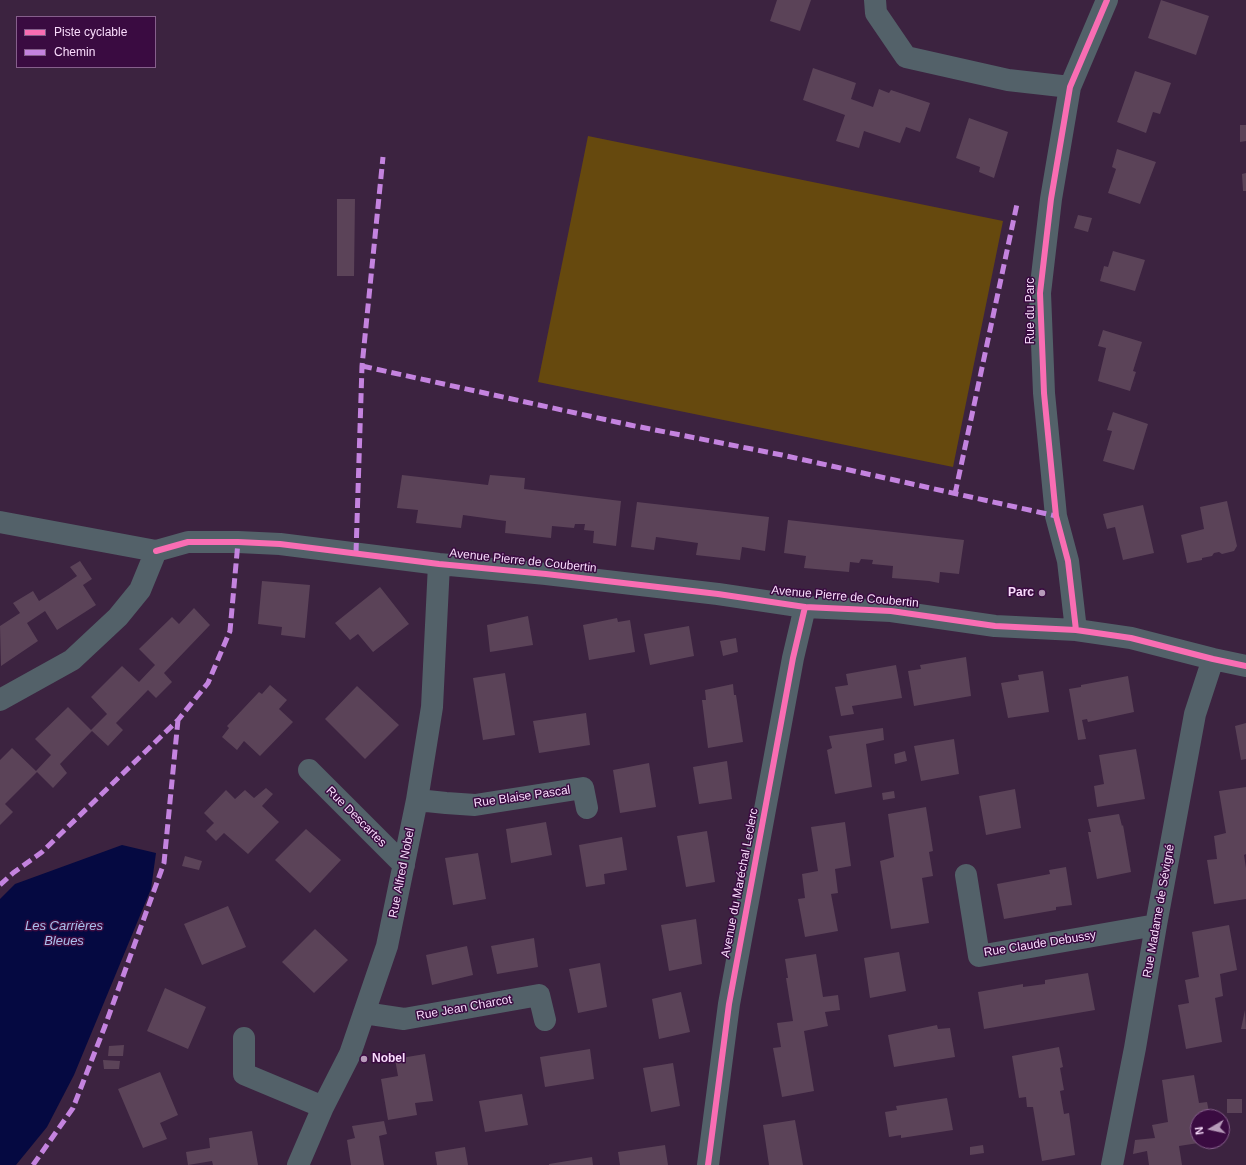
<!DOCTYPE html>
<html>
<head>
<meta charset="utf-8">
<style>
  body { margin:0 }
  #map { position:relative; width:1246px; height:1165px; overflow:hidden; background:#3c2340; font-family:Arial,sans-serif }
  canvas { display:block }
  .legend { position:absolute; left:16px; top:16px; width:140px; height:52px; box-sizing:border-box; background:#3a0b41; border:1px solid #865f8c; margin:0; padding:5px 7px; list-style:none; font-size:12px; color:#f9dcfc }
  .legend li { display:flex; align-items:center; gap:8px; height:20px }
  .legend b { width:20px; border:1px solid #865f8c }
  .north { position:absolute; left:1190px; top:1109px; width:40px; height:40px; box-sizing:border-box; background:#3a0b41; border:1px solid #865f8c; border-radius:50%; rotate:261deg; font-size:11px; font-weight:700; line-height:16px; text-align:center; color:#f9dcfc }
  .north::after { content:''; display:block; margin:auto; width:14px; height:18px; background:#b79bba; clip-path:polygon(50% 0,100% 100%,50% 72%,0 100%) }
</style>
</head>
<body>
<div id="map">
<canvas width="1246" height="1165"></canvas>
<ul class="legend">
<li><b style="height:5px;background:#f96db3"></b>Piste cyclable</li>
<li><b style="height:5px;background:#c483df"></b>Chemin</li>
</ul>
<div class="north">N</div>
</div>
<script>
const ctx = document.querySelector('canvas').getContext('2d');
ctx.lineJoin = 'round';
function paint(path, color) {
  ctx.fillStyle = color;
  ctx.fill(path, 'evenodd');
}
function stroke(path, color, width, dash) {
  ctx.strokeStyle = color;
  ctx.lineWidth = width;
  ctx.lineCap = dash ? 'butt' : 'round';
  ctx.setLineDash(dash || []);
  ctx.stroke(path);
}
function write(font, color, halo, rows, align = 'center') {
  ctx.font = font + ' Arial,sans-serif';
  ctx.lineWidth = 3;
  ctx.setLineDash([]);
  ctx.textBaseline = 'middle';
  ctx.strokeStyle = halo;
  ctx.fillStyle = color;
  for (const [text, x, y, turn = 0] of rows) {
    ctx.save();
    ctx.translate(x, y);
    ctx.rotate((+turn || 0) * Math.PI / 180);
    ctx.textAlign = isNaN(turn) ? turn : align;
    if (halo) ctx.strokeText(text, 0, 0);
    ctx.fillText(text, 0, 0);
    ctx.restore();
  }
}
const green = new Path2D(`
  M588,136L1003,221L953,467L538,382Z`);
const water = new Path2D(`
  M122,845L156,853L151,889L74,1075L47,1127L16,1165H0V899L15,884Z`);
const building = new Path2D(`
  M777,0H811L800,31L770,21Z
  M1161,0L1209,16L1196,55L1148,38Z
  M813,68L856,83L851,99L873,107L879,89L889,93L891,90L930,103L920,132L906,127L900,143L864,131L859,148L836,141L845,115L803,100Z
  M1135,71L1171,83L1160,114L1153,112L1146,133L1117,122Z
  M969,118L1008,132L994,178L979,172L980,167L956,158Z
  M1240,125H1246V141L1240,142Z
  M1117,149L1156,162L1140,204L1108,193L1116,169L1112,167Z
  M1246,173V191H1243L1242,174Z
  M337,199H355L354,276H337Z
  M1078,215L1092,218L1088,232L1074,228Z
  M1113,251L1145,260L1135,291L1100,281L1104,266L1108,267Z
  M1103,330L1142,342L1133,371L1136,372L1130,391L1098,381L1106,348L1098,346Z
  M1113,412L1148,424L1134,470L1103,461L1112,431L1107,430Z
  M402,475L488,485L490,475L525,478L524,489L621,501L616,546L593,543L594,531L584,530L585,524H575L574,528L552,526L551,538L505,533L506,521L463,515L461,528L416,523L418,510L397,508Z
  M1227,501L1237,546L1234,551L1222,554L1219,552L1214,553L1212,556L1202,558V560L1187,563L1181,535L1204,529L1200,507Z
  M637,502L769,517L765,551L742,547L740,560L696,555L698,543L656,537L654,550L631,547Z
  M1143,505L1154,553L1123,560L1115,527L1107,529L1103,514Z
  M788,520L964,540L959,574L940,572L939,583L929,581L892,578L893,566L872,564L873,560L861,559L859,563L850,562L849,572L804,568L806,556L784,553Z
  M80,561L92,579L83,585L96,605L57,630L45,611L27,623L38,641L1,666L0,626L20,613L13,603L33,591L39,601L58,589L77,576L70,567Z
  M262,581L310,585L305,638L281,635L282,627L258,624Z
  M380,587L409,624L373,652L358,634L350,640L335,623Z
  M194,608L210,625L164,673L172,682L156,698L148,690L116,723L123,730L108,746L92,731L60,764L67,773L53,788L37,772L5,804L13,812L0,825V760L12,748L36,771L51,755L35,739L68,707L91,730L107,714L91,697L122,666L139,682L155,665L139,649L172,617L179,624Z
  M528,616L533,645L490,652L487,625Z
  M617,618L618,622L630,620L635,652L589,660L583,625Z
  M689,626L694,656L650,665L644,634Z
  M736,638L738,652L723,656L720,641Z
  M966,657L971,696L914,706L908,671L921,669L920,665Z
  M896,665L902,698L852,706L854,714L841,716L835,687L848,685L846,674Z
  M1043,671L1049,712L1008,718L1001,683L1019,680L1018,675Z
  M505,673L515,735L483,740L473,678Z
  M1128,676L1134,712L1088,722L1087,719L1082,720L1086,739L1078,740L1069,689L1081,687V685Z
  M733,684L734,695H736L743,742L708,748L702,700H706L705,690Z
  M270,685L287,700L279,709L293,722L260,756L244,741L237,750L222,737L229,728L227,726L259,692L262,694Z
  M357,686L399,725L365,759L325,719Z
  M586,713L590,745L539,753L533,721Z
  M1246,723V759L1241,760L1235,726Z
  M883,728L884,740L866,744L872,787L835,794L827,750L832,748L829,736Z
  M954,739L959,774L921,781L914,746Z
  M1136,749L1145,799L1097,807L1094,786L1104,784L1099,755Z
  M905,751L907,761L895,764L894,754Z
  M727,761L732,799L699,804L693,767Z
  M649,763L656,807L620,813L613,770Z
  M1246,787V854L1244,855L1246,868V899L1214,904L1207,860L1217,859L1214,836L1226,833L1219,791Z
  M266,788L273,794L262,806L279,822L248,854L224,833L216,841L206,831L214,823L204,813L226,790L235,799L245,790L254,798Z
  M1015,789L1021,828L986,835L979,796Z
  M894,791L895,798L883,800L882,793Z
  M926,807L933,851L929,852L933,876L922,878L929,923L891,929L880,861L894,857L888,814Z
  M1119,814L1122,826L1123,825L1131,872L1097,879L1088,832H1091L1088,819Z
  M546,822L552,855L511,863L506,829Z
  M845,822L851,866L835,869L838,893L831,894L838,931L805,937L798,899L805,898L802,874L818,871L811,827Z
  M306,829L341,860L310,893L275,860Z
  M707,831L715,882L686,887L677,836Z
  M622,837L627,870L604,874L605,884L586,887L579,845Z
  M478,853L486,899L453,905L445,858Z
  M185,856L202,861L199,870L182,866Z
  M1066,867L1072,905L1056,907V910L1004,919L997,884L1050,874L1049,870Z
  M228,906L246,947L202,965L184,924Z
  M696,919L702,964L669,971L661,925Z
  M1229,925L1237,970L1220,974L1223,996L1215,998L1222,1042L1186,1049L1178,1005L1189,1003L1185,980L1199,977L1192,932Z
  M315,929L348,960L314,993L282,962Z
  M534,938L538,967L497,974L491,946Z
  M467,946L473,975L432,985L426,955Z
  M899,952L906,991L870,998L864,958Z
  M816,954L823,997L838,995L840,1010L825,1012L828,1026L804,1031L814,1091L782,1097L773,1048L781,1047L777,1023L793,1021L786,978H788L785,959Z
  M600,963L607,1007L578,1013L569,969Z
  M1088,973L1095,1010L984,1029L978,992L1023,984V987L1045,984V980Z
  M165,988L206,1007L188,1049L147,1031Z
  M681,992L690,1032L659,1039L652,999Z
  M1245,1010L1246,1029H1241Z
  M937,1025L938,1029L950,1028L955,1057L894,1067L888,1035Z
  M124,1045L123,1056H108L109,1046Z
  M1059,1047L1063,1067L1060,1068L1064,1090L1060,1091L1064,1114L1069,1113L1075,1155L1042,1161L1033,1107H1027L1026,1097L1019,1098L1012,1056Z
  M590,1049L594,1079L545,1087L540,1057Z
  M425,1054L433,1101L415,1103L417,1115L388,1120L381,1079L398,1076L395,1059Z
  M103,1060L120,1061L119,1069H104Z
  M673,1063L680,1106L651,1112L643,1068Z
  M160,1072L178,1115L160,1123L167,1139L143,1148L118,1089Z
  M1194,1075L1199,1103L1207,1102L1209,1112L1201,1114V1117H1198V1141L1205,1142L1179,1146L1182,1165H1149L1147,1151L1133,1154L1135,1140L1155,1138L1152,1125L1168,1122L1162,1080Z
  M522,1094L528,1125L485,1132L479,1101Z
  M947,1098L953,1130L901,1138V1135L889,1137L885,1112L897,1110L896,1106Z
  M1227,1099H1242V1113H1227Z
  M795,1120L803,1165H769L763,1125Z
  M384,1121L387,1134L379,1136L384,1165H351L347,1140L355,1138L352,1126Z
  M252,1131L258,1165H213L212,1161L188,1165L186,1152L210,1148L209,1138Z
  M665,1145L668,1165H620L618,1152Z
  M983,1145L984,1153L970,1155V1147Z
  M465,1147L468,1165H437L435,1152Z
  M592,1157L593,1165H549V1164Z`);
const minor = new Path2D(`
  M875,0L876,13L906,57L1008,80L1070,87
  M0,522L156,551L188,542H238L280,544L439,564L546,574L718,594L805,607L891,611L995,626L1076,630L1131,638L1213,659L1246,666
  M1076,630L1068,561L1056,516L1044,393L1040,293L1051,199L1070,87L1107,0
  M0,700L72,660L118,617L140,590L156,551
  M309,770L404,865
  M417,800L446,803L475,805L583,788L587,808
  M966,875L979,956L1156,925
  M364,1013L404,1019L539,995L545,1020
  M244,1038V1074L323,1107
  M298,1165L323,1107L350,1054L387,946L417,800L432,707L439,564
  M708,1165L729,1004L793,658L805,607
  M1112,1165L1135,1048L1156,925L1195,714L1213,659`);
const quiet = new Path2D(`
  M362,366L630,425L782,455L1056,516
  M955,494L1017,204
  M356,553L362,366L383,157
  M0,885L13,873L42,852L178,720L208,683L230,631L238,542
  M33,1165L73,1108L105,1026L164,863L178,720`);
const cycleway = new Path2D(`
  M156,551L188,542H238L280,544L439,564L546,574L718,594L805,607L891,611L995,626L1076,630L1131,638L1213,659L1246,666
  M1076,630L1068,561L1056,516L1044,393L1040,293L1051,199L1070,87L1107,0
  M708,1165L729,1004L793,658L805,607`);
const markers = [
  [1042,593,4,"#b79bba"],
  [364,1059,4,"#b79bba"]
];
const streetNames = [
  ["Rue du Parc",1031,311,-90],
  ["Avenue Pierre de Coubertin",523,561,6],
  ["Avenue Pierre de Coubertin",845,597,5],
  ["Rue Blaise Pascal",522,797,-8],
  ["Rue Descartes",356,817,45],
  ["Rue Alfred Nobel",402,873,-79],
  ["Avenue du Maréchal Leclerc",740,883,-79],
  ["Rue Madame de Sévigné",1159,911,-80],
  ["Rue Claude Debussy",1040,944,-9],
  ["Rue Jean Charcot",464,1008,-10]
];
const poiNames = [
  ["Parc",1034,593],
  ["Nobel",372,1059,"left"]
];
const waterNames = [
  ["Les Carrières",64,926],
  ["Bleues",64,941]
];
paint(green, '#66490e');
paint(water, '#050941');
paint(building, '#5b4358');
stroke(minor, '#536169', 22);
stroke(quiet, '#c483df', 5, [10, 5]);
stroke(cycleway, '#f96db3', 6);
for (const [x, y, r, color] of markers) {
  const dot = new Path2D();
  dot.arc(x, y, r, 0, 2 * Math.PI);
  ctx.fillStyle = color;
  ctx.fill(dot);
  stroke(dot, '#3a0b41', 1.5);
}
write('12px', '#f9dcfc', '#3a0b41', streetNames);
write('bold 12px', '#f9dcfc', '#3a0b41', poiNames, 'right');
write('italic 13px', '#a9c0ec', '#3a0b41', waterNames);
</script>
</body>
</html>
